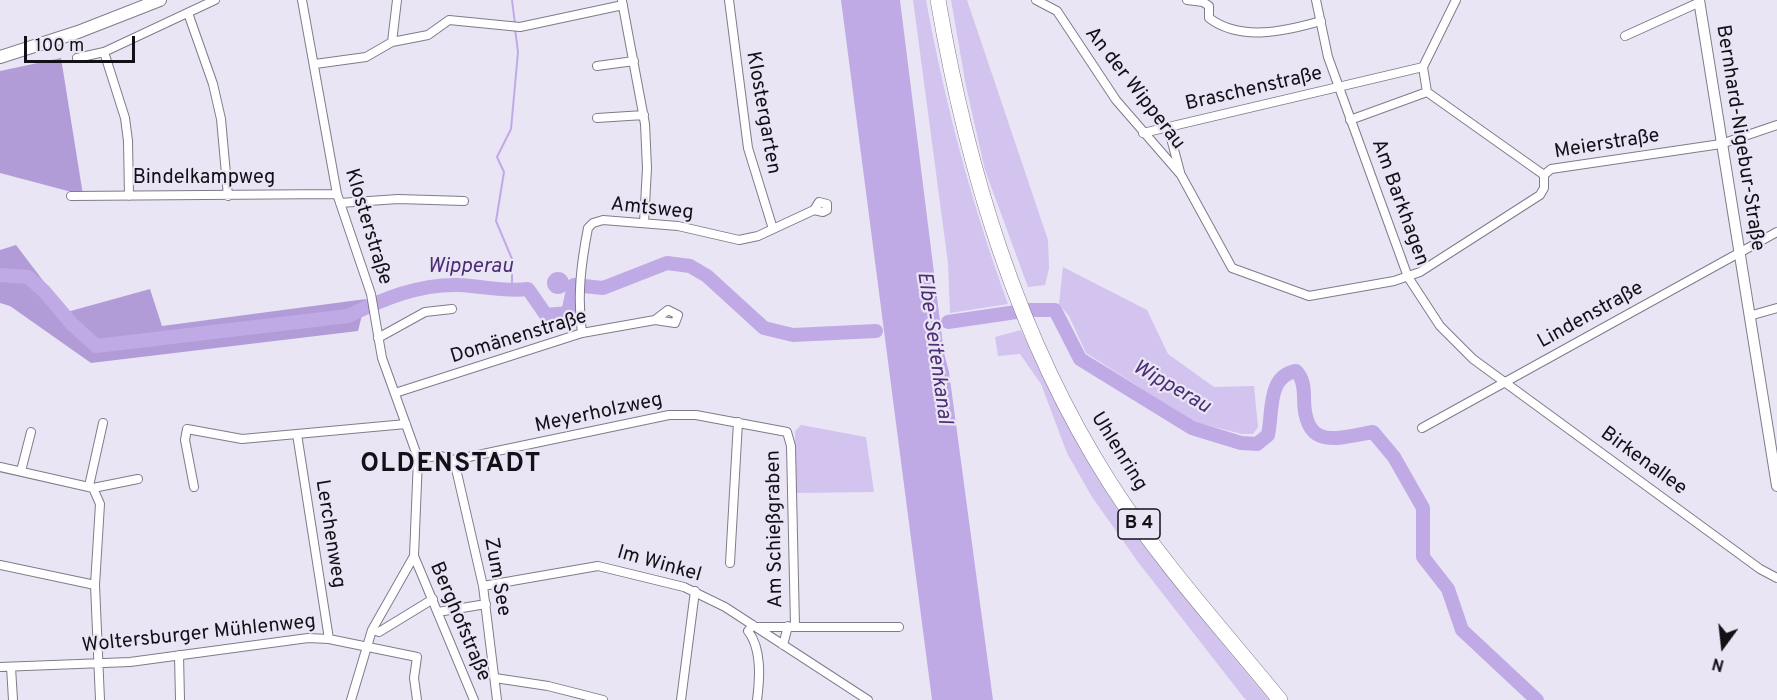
<!DOCTYPE html>
<html>
<head>
<meta charset="utf-8">
<style>
  body { margin:0 }
  #map { position:relative; width:1777px; height:700px; overflow:hidden; background:#eae5f5; font-family:Overpass,sans-serif }
  canvas { display:block }
  .north { position:absolute; left:1693px; top:616px; width:60px; height:60px; -webkit-text-stroke:4px #eae5f5; paint-order:stroke; rotate:195deg; font-size:16px; font-weight:700; line-height:24px; text-align:center; color:#131117 }
  .north::after { content:''; display:block; margin:auto; width:21px; height:27px; background:#131117; clip-path:polygon(50% 0,100% 100%,50% 72%,0 100%) }
  .scale { position:absolute; left:24px; top:36px; width:111px; height:27px; box-sizing:border-box; border:3px solid #131117; border-top:0; padding-left:8px; font-size:18px; line-height:21px; white-space:nowrap; color:#131117; -webkit-text-stroke:4px #eae5f5; paint-order:stroke }
</style>
</head>
<body>
<div id="map">
<canvas width="1777" height="700"></canvas>
<div class="north">N</div>
<div class="scale">100 m</div>
</div>
<script>
const ctx = document.querySelector('canvas').getContext('2d');
ctx.lineJoin = 'round';
function paint(path, color) {
  ctx.fillStyle = color;
  ctx.fill(path, 'evenodd');
}
function stroke(path, color, width, dash) {
  ctx.strokeStyle = color;
  ctx.lineWidth = width;
  ctx.lineCap = dash ? 'butt' : 'round';
  ctx.setLineDash(dash || []);
  ctx.stroke(path);
}
function write(font, color, halo, rows, align = 'center') {
  ctx.font = font + ' Overpass,sans-serif';
  ctx.lineWidth = 4.5;
  ctx.setLineDash([]);
  ctx.textBaseline = 'middle';
  ctx.strokeStyle = halo;
  ctx.fillStyle = color;
  for (const [text, x, y, turn = 0] of rows) {
    ctx.save();
    ctx.translate(x, y);
    ctx.rotate((+turn || 0) * Math.PI / 180);
    ctx.textAlign = isNaN(turn) ? turn : align;
    if (halo) ctx.strokeText(text, 0, 0);
    ctx.fillText(text, 0, 0);
    ctx.restore();
  }
}
const green = new Path2D(`
  M913,0H926C946,108 971,201 1008,304L950,313L948,263Z
  M951,0H967L1048,240L1049,268L1045,285L1028,287L985,170L966,86Z
  M1063,267L1147,310L1168,354L1214,387L1254,386L1258,427L1253,434H1242L1194,422L1086,353L1069,316L1059,304Z
  M1021,330C1052,396 1086,462 1128,521C1171,584 1221,642 1269,700H1246L1241,694L1138,562L1092,497L1067,453L1041,384L1020,354L998,356L995,337Z
  M801,425L866,437L874,492L796,493L795,431Z`);
const forest = new Path2D(`
  M61,58L83,195L0,173V71Z
  M16,245L67,312L150,289L162,326L366,299L358,331L91,363L10,306L0,303V250Z`);
const water = new Path2D(`
  M841,0H900L944,353L949,372L993,700H932Z
  M547 283a11 11 0 1 1 22 0a11 11 0 1 1-22 0Z`);
const stream = new Path2D(`
  M512,0L515,24
  M512,291V259L496,221L504,172L497,157L511,129L518,52L515,29`);
const river = new Path2D(`
  M0,275L28,277L44,291L72,324L96,346L348,316C383,299 418,284 459,285C482,286 504,292 528,289L546,315L568,313L574,285L603,288L667,263L690,266L707,276L764,328L793,335L876,331
  M948,322L1030,310H1055L1080,359L1192,428L1241,443L1257,444L1268,435C1273,412 1267,376 1296,371C1303,378 1304,387 1304,397C1304,450 1334,439 1373,432L1394,457L1423,508V557L1448,589L1462,630L1537,700`);
const street = new Path2D(`
  M302,0L337,194L371,294L382,358L418,458L414,556L372,630L351,700
  M729,0L748,148L773,229
  M1036,0L1057,11L1116,100L1181,175L1232,268L1309,296L1394,281L1420,272L1540,195L1544,188V175L1551,169L1721,144L1777,125
  M1187,0L1203,2L1209,6V18C1241,42 1286,31 1321,21
  M1316,0L1328,57L1408,277L1440,326L1473,359L1760,569L1777,578
  M1456,0L1423,67L1427,92L1544,175
  M622,1L645,124L647,168L644,223
  M188,13L213,84L221,119L228,196
  M1625,36L1700,2
  M392,42L428,35L449,20L520,27L623,5
  M104,52L125,118L128,141L129,196
  M77,58L104,52L215,0
  M315,64L366,57L392,42L397,0
  M597,66L634,61
  M597,118L644,115
  M1350,120L1427,92
  M1168,127L1180,172
  M1143,133L1423,67
  M71,196L337,194
  M340,203L398,199L464,201
  M1749,316L1777,308
  M582,333C577,296 581,264 588,228L593,223L603,220L678,226L739,240L758,236L814,210L819,202L827,204V210L823,212L814,210
  M378,338L425,312L452,309
  M395,393L582,333L655,320L675,323L678,315L668,310L655,320
  M1422,428L1777,232
  M297,434L329,639
  M418,458L441,456L454,460
  M454,460L669,415H696L787,432L791,446L795,626
  M454,460L483,586L497,700
  M0,467L93,488L100,504L95,585L100,700
  M21,471L31,432
  M89,486L103,423
  M194,487L185,440L187,429L242,439L406,424
  M93,488L138,479
  M414,556L474,700
  M730,563L738,422
  M0,565L95,585
  M483,586L598,566L684,587L725,607L868,700
  M438,612L486,604
  M753,625L748,631C762,649 760,678 757,700
  M756,627H899
  M372,630L379,632L433,599
  M783,645L788,626
  M179,655L180,700
  M0,667L130,662L308,638L329,639L417,657L414,678L417,700
  M11,667L13,700
  M495,678L548,686L603,700
  M681,700L695,591`);
const secondary = new Path2D(`
  M1699,0L1777,486`);
const primary = new Path2D(`
  M0,57L78,32L160,0`);
const highway = new Path2D(`
  M938,0C967,169 1017,337 1110,483C1159,560 1222,629 1280,700`);
const shields = [
  [1139,524,42]
];
const shieldNames = [
  ["B 4",1139,524]
];
const streetNames = [
  ["An der Wipperau",1134,89,52],
  ["Braschenstraße",1254,90,-13],
  ["Klostergarten",762,113,80],
  ["Bernhard-Nigebur-Straße",1739,138,81],
  ["Meierstraße",1607,145,-9],
  ["Bindelkampweg",204,179],
  ["Am Barkhagen",1399,203,70],
  ["Amtsweg",652,210,6],
  ["Klosterstraße",367,227,73],
  ["Lindenstraße",1591,316,-29],
  ["Domänenstraße",519,338,-17],
  ["Meyerholzweg",599,414,-12],
  ["Uhlenring",1118,452,58],
  ["Birkenallee",1643,462,36],
  ["Am Schießgraben",776,529,-91],
  ["Lerchenweg",329,534,81],
  ["Im Winkel",659,565,16],
  ["Zum See",496,577,80],
  ["Berghofstraße",459,622,67],
  ["Woltersburger Mühlenweg",199,635,-6]
];
const waterNames = [
  ["Wipperau",470,268],
  ["Elbe-Seitenkanal",933,348,82],
  ["Wipperau",1171,388,30]
];
const districtNames = [
  ["OLDENSTADT",451,466]
];
paint(green, '#d2c3ef');
paint(forest, '#b29cd8');
paint(water, '#c0aae6');
stroke(stream, '#c0aae6', 2);
stroke(river, '#c0aae6', 14);
stroke(street, '#807b8a', 10);
stroke(secondary, '#807b8a', 12);
stroke(primary, '#807b8a', 14);
stroke(highway, '#807b8a', 16);
stroke(street, '#fff', 8);
stroke(secondary, '#fff', 10);
stroke(primary, '#fff', 12);
stroke(highway, '#fff', 15);
for (const [x, y, w] of shields) {
  const box = new Path2D();
  box.roundRect(x - w / 2, y - 15, w, 30, 4.5);
  ctx.fillStyle = '#eae5f5';
  ctx.fill(box);
  stroke(box, '#131117', 1.5);
}
write('bold 18px', '#131117', null, shieldNames);
write('20px', '#131117', '#eae5f5', streetNames);
write('italic 21px', '#4d2e75', '#eae5f5', waterNames);
ctx.letterSpacing = '1.5px';
write('bold 26px', '#131117', '#eae5f5', districtNames);
ctx.letterSpacing = '0px';
</script>
</body>
</html>
